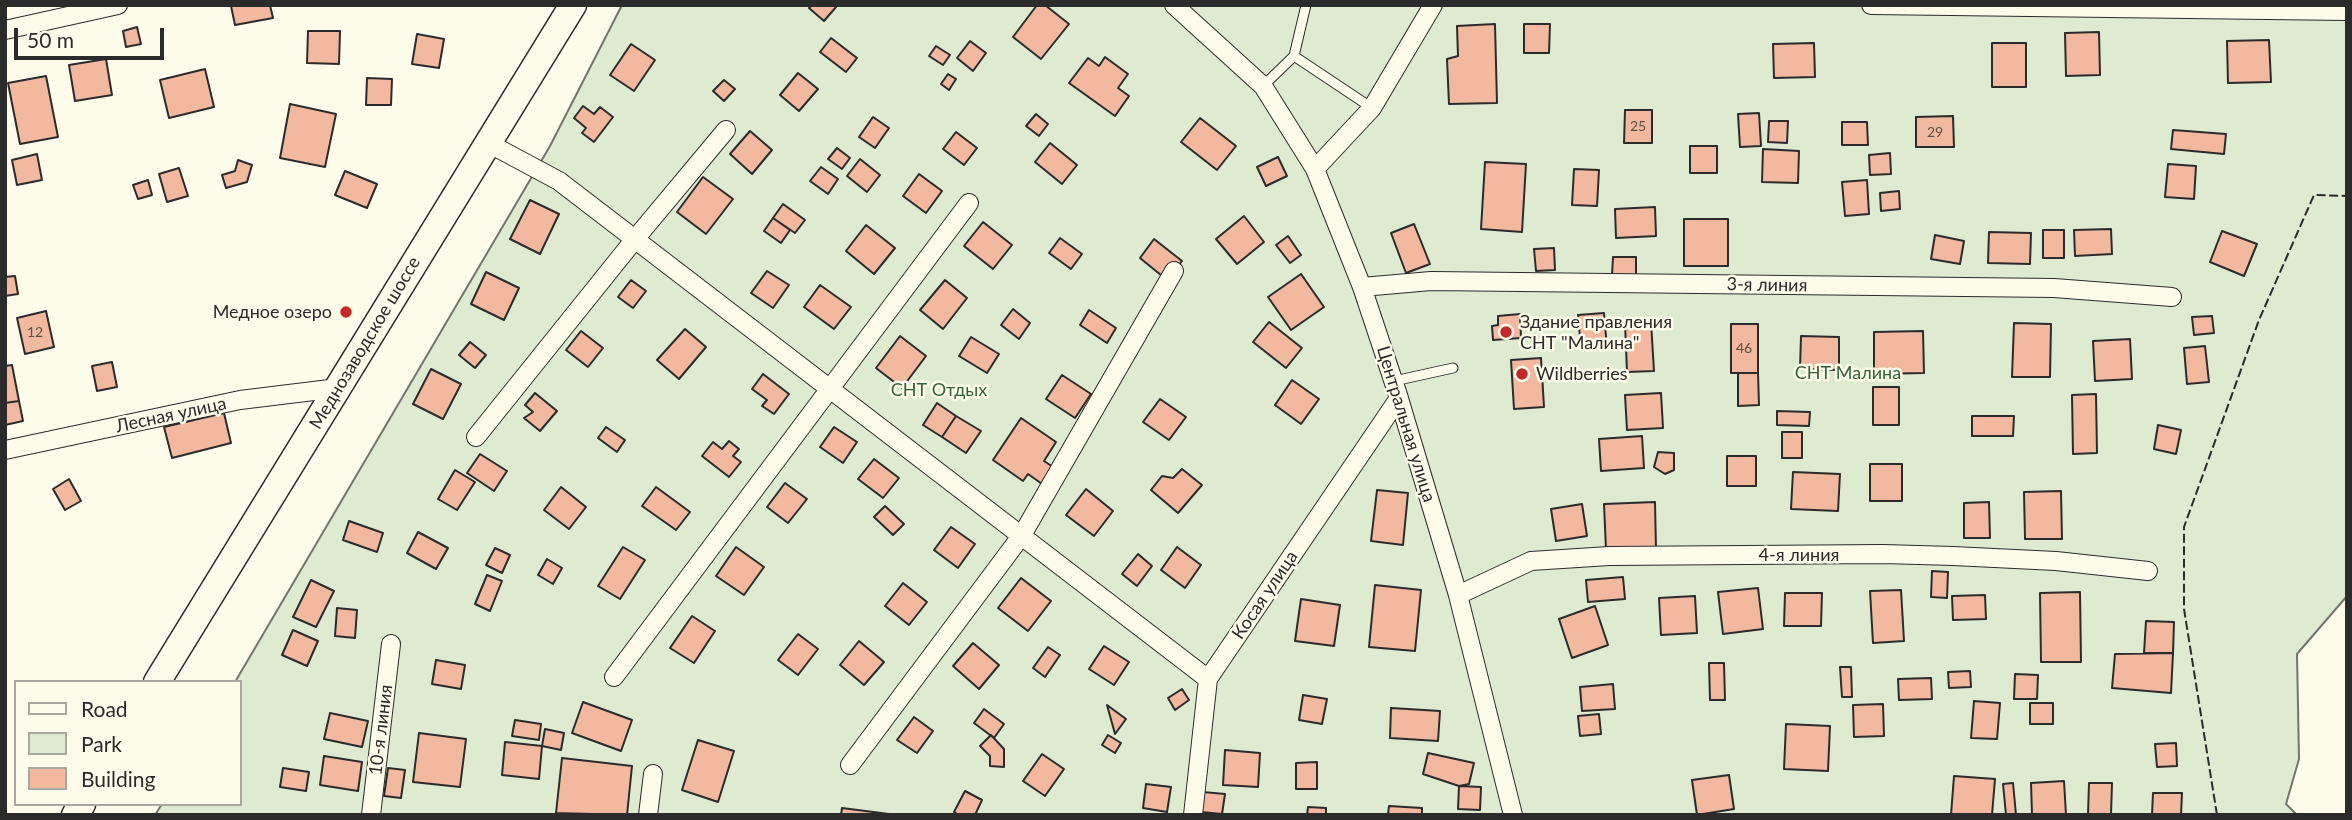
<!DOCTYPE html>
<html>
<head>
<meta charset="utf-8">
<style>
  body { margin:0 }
  #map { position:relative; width:2352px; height:820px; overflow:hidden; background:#fdfbea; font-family:Lato,sans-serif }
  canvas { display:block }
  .frame { position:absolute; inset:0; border:7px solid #2b2b2b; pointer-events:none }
  .legend { position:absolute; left:14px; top:680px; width:228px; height:126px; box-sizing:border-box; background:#fdfbea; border:2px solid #a9a89e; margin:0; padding:9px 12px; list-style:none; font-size:21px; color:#2b2b2b }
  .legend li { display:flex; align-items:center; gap:14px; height:35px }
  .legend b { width:35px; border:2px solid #a9a89e }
  .scale { position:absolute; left:14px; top:28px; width:150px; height:32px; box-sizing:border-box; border:4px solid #2b2b2b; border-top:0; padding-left:9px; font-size:21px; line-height:24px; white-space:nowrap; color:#2b2b2b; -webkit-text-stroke:5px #fdfbea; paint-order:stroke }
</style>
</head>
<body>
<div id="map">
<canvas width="2352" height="820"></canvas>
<div class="frame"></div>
<ul class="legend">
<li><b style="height:9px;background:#fdfbea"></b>Road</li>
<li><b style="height:19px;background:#deebd1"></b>Park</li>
<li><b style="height:19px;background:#f2b8a0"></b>Building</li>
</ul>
<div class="scale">50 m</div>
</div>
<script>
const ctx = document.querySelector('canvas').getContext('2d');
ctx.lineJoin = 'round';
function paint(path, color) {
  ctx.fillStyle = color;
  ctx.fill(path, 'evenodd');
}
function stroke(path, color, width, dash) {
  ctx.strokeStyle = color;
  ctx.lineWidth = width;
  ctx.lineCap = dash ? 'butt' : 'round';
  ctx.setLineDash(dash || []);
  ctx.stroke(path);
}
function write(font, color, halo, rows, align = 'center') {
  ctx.font = font + ' Lato,sans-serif';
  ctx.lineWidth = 5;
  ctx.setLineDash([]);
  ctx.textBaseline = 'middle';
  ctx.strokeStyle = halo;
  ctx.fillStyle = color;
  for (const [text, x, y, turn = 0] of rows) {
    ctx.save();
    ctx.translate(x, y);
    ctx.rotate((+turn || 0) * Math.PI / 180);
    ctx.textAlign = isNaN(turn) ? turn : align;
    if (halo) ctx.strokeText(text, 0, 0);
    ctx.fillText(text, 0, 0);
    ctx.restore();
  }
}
const green = new Path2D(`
  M622,5H2347V596L2297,654L2299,759L2286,804L2297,815H155L162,804H240V682H235L550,146Z`);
const building = new Path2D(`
  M270,5L273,18L235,25L231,6Z
  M812,5H834L836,7L824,21L809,8Z
  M1037,5H1045L1069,24L1041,59L1013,37Z
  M1495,24L1497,103L1449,104L1447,59L1458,56L1457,26Z
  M1524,24H1550L1549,53H1524Z
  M137,27L141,44L126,47L123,31Z
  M308,31H340L339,64L307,63Z
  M2099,32L2100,75L2066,76L2065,33Z
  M417,34L444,39L439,68L412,64Z
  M831,38L857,58L846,72L820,52Z
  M2269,40L2271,82L2228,83L2227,41Z
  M970,41L986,53L973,71L957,58Z
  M1814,43L1815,77L1774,78L1773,44Z
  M1992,43H2026V87H1992Z
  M631,44L655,60L634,91L610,75Z
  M936,46L950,55L943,65L929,56Z
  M1105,57L1128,74L1118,88L1129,96L1115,116L1069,83L1088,58L1099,66Z
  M106,59L112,95L75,101L69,65Z
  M205,69L214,107L169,118L160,80Z
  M798,73L818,89L799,111L780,95Z
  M948,74L956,79L949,90L941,84Z
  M46,76L58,137L20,144L8,83Z
  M367,78L392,79L391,105H366Z
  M724,80L735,89L724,101L713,91Z
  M290,104L336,114L325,167L280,158Z
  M583,106L594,114L600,107L613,117L594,142L582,133L586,128L574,118Z
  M1625,110H1652V143H1624Z
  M1759,113L1761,146L1740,147L1738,114Z
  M1036,114L1048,124L1039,136L1026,126Z
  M1953,116L1954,147H1916V117Z
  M873,117L889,128L875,148L859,137Z
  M1200,118L1236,146L1217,170L1181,142Z
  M1769,121H1788L1787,143L1768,142Z
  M1842,122H1867L1868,145H1842Z
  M2173,130L2226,134L2224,154L2171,149Z
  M750,131L772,150L752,174L730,154Z
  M956,132L977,148L964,165L943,149Z
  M1050,143L1077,165L1062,184L1035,162Z
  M1690,146H1717V173H1690Z
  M837,148L850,158L842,169L828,159Z
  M1763,149L1799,151L1798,183L1762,182Z
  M1890,153L1891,174L1870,175L1869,155Z
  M37,154L42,180L17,185L12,160Z
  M1278,157L1287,176L1266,186L1257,167Z
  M860,159L880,175L867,192L847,176Z
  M238,160L252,165L247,182L226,188L222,175L235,171Z
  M1485,162L1526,164L1522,232L1481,229Z
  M2168,164L2196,166L2194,199L2165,197Z
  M821,167L838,179L828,194L810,181Z
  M179,168L188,196L167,202L159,174Z
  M1574,169L1599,170L1597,206L1572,205Z
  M345,171L377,184L367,208L335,195Z
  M919,174L942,191L926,213L903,196Z
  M703,177L733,199L706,234L677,212Z
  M148,180L152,195L138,199L133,185Z
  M1867,180L1869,214L1845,216L1842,182Z
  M1899,191L1900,209L1881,211L1880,193Z
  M530,200L559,214L540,254L510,239Z
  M783,204L805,220L795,233L773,218Z
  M1655,207L1656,236L1616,238L1615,209Z
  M1244,216L1264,242L1237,264L1216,239Z
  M773,218L790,230L781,243L764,231Z
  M1684,219H1728V266H1684Z
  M983,222L1012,245L993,269L964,246Z
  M1414,224L1430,264L1406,273L1391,233Z
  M866,225L895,248L874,274L846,251Z
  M2111,229L2112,254L2075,256L2074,230Z
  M2043,230H2064V258H2043Z
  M2222,231L2257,244L2244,276L2210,262Z
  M1989,232L2031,233L2030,264L1988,263Z
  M1935,235L1964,241L1960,264L1931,259Z
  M1288,236L1301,255L1290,263L1276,245Z
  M1060,238L1082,254L1071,269L1049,253Z
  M1154,239L1182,261L1167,280L1140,258Z
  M1554,248L1555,270L1536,271L1534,249Z
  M1613,257H1636V276L1612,275Z
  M767,271L789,285L773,308L751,293Z
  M486,272L519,288L504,320L471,304Z
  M1301,274L1324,307L1291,330L1268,297Z
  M15,276L18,294L5,296V277Z
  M631,280L646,291L633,308L618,297Z
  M945,280L967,298L943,329L920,310Z
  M820,285L851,307L834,329L804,307Z
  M1013,309L1030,323L1019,339L1001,325Z
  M1089,310L1116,328L1107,343L1080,325Z
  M46,311L54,347L25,354L17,318Z
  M1604,313L1607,348L1581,349L1578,315Z
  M1520,314L1521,338L1493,340L1492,326L1498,325V316Z
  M2212,316L2214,333L2194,335L2192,317Z
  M1269,322L1302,348L1286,368L1253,342Z
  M1651,322L1654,371L1627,372L1625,323Z
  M2014,323L2051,324L2050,377H2012Z
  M1731,324H1758V373H1731Z
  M685,329L706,347L679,379L657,360Z
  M581,331L603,348L588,367L566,350Z
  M1923,331L1924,373L1874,374V332Z
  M900,336L926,356L902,388L876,368Z
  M1801,336L1839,337V370L1800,369Z
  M971,337L999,354L987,373L959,356Z
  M2130,339L2132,379L2095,381L2093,341Z
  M470,342L486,355L475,368L459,355Z
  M2205,346L2209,382L2187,384L2184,348Z
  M1541,358L1544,407L1514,409L1511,360Z
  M112,362L117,387L97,391L92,366Z
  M12,365L19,401L5,403V366Z
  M431,369L461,384L443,419L413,404Z
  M1738,373H1758L1759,405L1738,406Z
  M763,374L789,394L774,414L762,406L767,400L752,389Z
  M1062,375L1091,394L1075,418L1046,399Z
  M1292,380L1319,399L1301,424L1275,405Z
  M1873,387H1899V425H1873Z
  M535,393L557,411L540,431L524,418L533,412L525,405Z
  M1661,393L1663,428L1627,430L1625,395Z
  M2096,394L2097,453L2073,454L2072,395Z
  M1160,399L1186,417L1169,440L1143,422Z
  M19,401L23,421L5,425V403Z
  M937,403L956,416L942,437L923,425Z
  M1777,411L1810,412L1809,426L1777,425Z
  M224,413L231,443L172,458L164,427Z
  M956,416L981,431L966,453L942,437Z
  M1972,416H2014L2013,436H1972Z
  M1021,418L1056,442L1044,461L1053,467L1042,484L1028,474L1023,481L993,460Z
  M2158,425L2181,430L2176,454L2154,449Z
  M606,427L625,440L617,452L598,438Z
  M834,427L857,442L843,463L820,447Z
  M1782,432H1802V458H1782Z
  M1642,436L1644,468L1601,471L1599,439Z
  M729,441L739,449L733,456L741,462L729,477L702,456L713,442L722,449Z
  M1658,452L1674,453V470L1665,474L1654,467Z
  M480,454L507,471L494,491L467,473Z
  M1727,456H1756V486H1727Z
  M874,459L899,478L883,498L858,479Z
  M1870,464H1902V501H1870Z
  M1182,469L1202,485L1178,513L1151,490L1162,476L1173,478Z
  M455,470L475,482L457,510L438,499Z
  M1793,472L1840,474L1838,511L1791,509Z
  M69,479L81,501L65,510L53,489Z
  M785,483L807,499L788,523L767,507Z
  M561,487L586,507L569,529L544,510Z
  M656,487L690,512L676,530L642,506Z
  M1086,489L1113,511L1094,536L1066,515Z
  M1377,490L1408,493L1403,545L1371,541Z
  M2061,491L2062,539H2025L2024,492Z
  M1655,502L1656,549L1606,550L1604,504Z
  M1989,502L1990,538H1964V503Z
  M1582,504L1587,536L1556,541L1551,509Z
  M885,506L904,524L893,535L874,517Z
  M349,521L383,533L377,552L343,540Z
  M951,527L975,544L958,568L934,550Z
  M418,532L448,548L436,569L407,553Z
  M623,547L645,560L620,599L598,586Z
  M736,547L764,567L744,595L716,576Z
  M1177,547L1201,565L1185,588L1161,570Z
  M495,548L510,555L502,573L486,565Z
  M1138,554L1152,566L1137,586L1122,574Z
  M547,559L562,568L553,584L538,575Z
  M1932,571L1948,572L1947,598L1931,597Z
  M487,575L502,581L490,611L475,604Z
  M1623,577L1625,599L1588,602L1586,580Z
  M1021,578L1051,601L1028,631L998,608Z
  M311,580L334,591L316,627L293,617Z
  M903,583L927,602L909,625L885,606Z
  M1375,585L1421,590L1415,651L1369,647Z
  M1758,588L1763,629L1723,634L1718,592Z
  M1901,590L1904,641L1873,643L1870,591Z
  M2080,592L2081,662H2041L2040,593Z
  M1785,593H1822L1821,626H1784Z
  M1985,595L1986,619L1953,620L1952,596Z
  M1695,596L1697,633L1661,635L1659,598Z
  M1301,599L1340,605L1334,646L1295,641Z
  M1595,606L1608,645L1572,658L1559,619Z
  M337,608L357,610L355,638L335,636Z
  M692,616L715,631L694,663L670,648Z
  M2146,621L2174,622L2173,653H2144Z
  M293,630L318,641L307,666L282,655Z
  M798,634L818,649L798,675L778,660Z
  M859,641L884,662L864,685L840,665Z
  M973,643L999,665L979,689L953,666Z
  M1104,646L1129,662L1114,685L1089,669Z
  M1048,647L1060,655L1045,677L1033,668Z
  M2173,653L2171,693L2112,688L2115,654Z
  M436,660L465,665L461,689L432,684Z
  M1709,663H1724L1725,700H1710Z
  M1840,667H1851L1852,697H1842Z
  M1970,671L1971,687L1949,688L1948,672Z
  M2015,674L2038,675L2037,699H2014Z
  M1931,678L1932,699L1899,700L1898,679Z
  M1613,684L1615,709L1582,711L1580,687Z
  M1182,689L1189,700L1175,710L1168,698Z
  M1303,695L1327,699L1322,724L1299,720Z
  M1974,701L2000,703L1997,739L1971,738Z
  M583,702L632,720L621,751L572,733Z
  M2030,703H2053V724H2030Z
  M1883,704L1884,736L1854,737L1853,705Z
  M1107,705L1126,719L1115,734Z
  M1391,708L1440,711L1438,741L1390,738Z
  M984,709L1004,724L994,738L974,723Z
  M330,713L368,721L362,747L324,739Z
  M1599,714L1601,734L1580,736L1578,716Z
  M914,717L933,731L917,753L897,740Z
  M515,720L541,724L539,740L512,736Z
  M1786,724L1830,726L1828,771L1784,769Z
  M545,729L564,733L561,750L542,746Z
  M419,733L466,739L460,787L413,782Z
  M991,735L1004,749V767L990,766V756L980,746Z
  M1108,735L1121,743L1115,753L1102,745Z
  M698,740L734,751L718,802L682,790Z
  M505,742L542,746L539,779L502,775Z
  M2176,743L2177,766L2157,767L2155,744Z
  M1225,750L1260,753L1258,787L1223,785Z
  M1428,753L1474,763L1469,784L1459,786L1423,774Z
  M1042,754L1064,769L1045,796L1023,781Z
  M324,756L362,762L358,791L320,785Z
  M562,758L632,766L627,815L556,813Z
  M1317,762V789H1296V763Z
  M283,768L309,772L306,791L280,787Z
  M388,768L405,770L401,798L384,796Z
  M1729,775L1734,809L1697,815L1692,780Z
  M1954,776L1995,779L1992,815H1951Z
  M2064,781L2066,815H2032L2031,783Z
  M2013,783L2016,815H2006L2003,784Z
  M2089,783H2112L2111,815H2088Z
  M1146,784L1171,787L1167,812L1143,808Z
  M1459,786L1481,787L1480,810L1458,809Z
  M965,791L982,800L975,815H959L954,812Z
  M1203,792L1225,794L1222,814L1201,812Z
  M2153,793H2182L2181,815H2152Z
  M1389,806L1422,808V815H1388Z
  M1308,807L1326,808V815H1307Z
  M842,808L889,814V815H841Z`);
const service = new Path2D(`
  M1294,56L1372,108
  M1263,86L1294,56L1306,5
  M1394,381L1453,368`);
const minor = new Path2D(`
  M1174,5L1263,86L1315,169L1362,287L1397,392L1458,595L1513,815
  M1871,5L2347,11
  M5,30L118,5
  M488,143L559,181L1208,679
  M1315,169L1372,108L1433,5
  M1362,287L1431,281L2054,288L2172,297
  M476,437L635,239L726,130
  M5,450L240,400L338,388
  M1458,595L1531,561L1609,556L1883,554L1953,556L2056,561L2148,571
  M614,677L969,203
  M850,765L1022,535L1174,271
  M371,815L391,644
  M648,815L653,774
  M1193,815L1208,679L1399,398`);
const secondary = new Path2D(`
  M157,682L573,5
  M75,815L82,804`);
const fence = new Path2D(`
  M2217,815L2184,609V527L2259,320L2314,195L2347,196`);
const markers = [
  [346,312,7,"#c62828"],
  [1506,332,7,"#c62828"],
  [1522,374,7,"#c62828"]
];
const numberNames = [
  ["25",1638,126],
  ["29",1935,132],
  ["12",35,332],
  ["46",1744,348]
];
const streetNames = [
  ["3-я линия",1767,285,1],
  ["Меднозаводское шоссе",365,343,-59],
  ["Лесная улица",171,415,-12],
  ["Центральная улица",1406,424,73],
  ["4-я линия",1799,555],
  ["Косая улица",1265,595,-56],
  ["10-я линия",381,730,-83]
];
const poiNames = [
  ["Медное озеро",332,312,"right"],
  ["Здание правления",1520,322],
  ["СНТ \"Малина\"",1520,343],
  ["Wildberries",1536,374]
];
const parkNames = [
  ["СНТ Малина",1848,373],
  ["СНТ Отдых",939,390]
];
paint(green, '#deebd1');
stroke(green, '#74746e', 2);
paint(building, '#f2b8a0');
stroke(building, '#2b2b2b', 2);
stroke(service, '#2b2b2b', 11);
stroke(minor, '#2b2b2b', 20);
stroke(secondary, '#2b2b2b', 29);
stroke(service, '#fdfbea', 9);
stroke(minor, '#fdfbea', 18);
stroke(secondary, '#fdfbea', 26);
stroke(fence, '#2b2b2b', 2, [9, 3.5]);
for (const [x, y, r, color] of markers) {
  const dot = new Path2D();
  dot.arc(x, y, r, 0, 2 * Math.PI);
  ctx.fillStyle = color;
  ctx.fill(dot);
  stroke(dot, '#fdfbea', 2.5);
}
write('14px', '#5d4e48', null, numberNames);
write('18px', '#2b2b2b', '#fdfbea', streetNames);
write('18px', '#2b2b2b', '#fdfbea', poiNames, 'left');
write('18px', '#34623c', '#fdfbea', parkNames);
</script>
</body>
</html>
